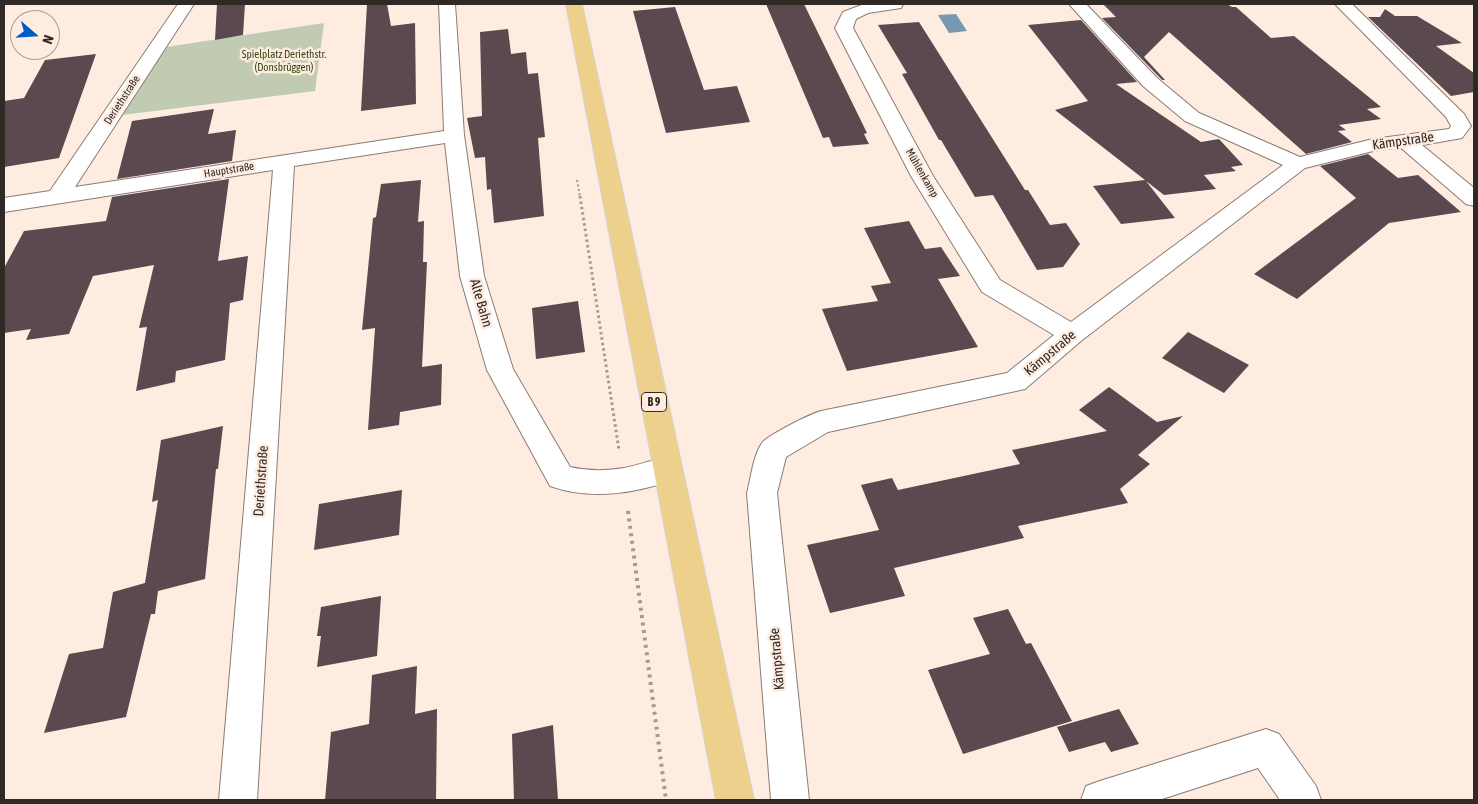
<!DOCTYPE html>
<html>
<head>
<meta charset="utf-8">
<style>
  body { margin:0 }
  #map { position:relative; width:1478px; height:804px; overflow:hidden; background:#feece1; font-family:"Asap Condensed",sans-serif }
  canvas { display:block }
  .frame { position:absolute; inset:0; border:5px solid #302a26; pointer-events:none }
  .north { position:absolute; left:10px; top:10px; width:50px; height:50px; box-sizing:border-box; background:#feece1; border:1px solid #ac9e96; border-radius:50%; rotate:109deg; font-size:14px; font-weight:700; line-height:20px; text-align:center; color:#302a26 }
  .north::after { content:''; display:block; margin:auto; width:18px; height:22px; background:#005cc5; clip-path:polygon(50% 0,100% 100%,50% 72%,0 100%) }
</style>
</head>
<body>
<div id="map">
<canvas width="1478" height="804"></canvas>
<div class="frame"></div>
<div class="north">N</div>
</div>
<script>
const ctx = document.querySelector('canvas').getContext('2d');
ctx.lineJoin = 'round';
function paint(path, color) {
  ctx.fillStyle = color;
  ctx.fill(path, 'evenodd');
}
function stroke(path, color, width, dash) {
  ctx.strokeStyle = color;
  ctx.lineWidth = width;
  ctx.lineCap = dash ? 'butt' : 'round';
  ctx.setLineDash(dash || []);
  ctx.stroke(path);
}
function write(font, color, halo, rows, align = 'center') {
  ctx.font = font + ' "Asap Condensed",sans-serif';
  ctx.lineWidth = 5;
  ctx.setLineDash([]);
  ctx.textBaseline = 'middle';
  ctx.strokeStyle = halo;
  ctx.fillStyle = color;
  for (const [text, x, y, turn = 0] of rows) {
    ctx.save();
    ctx.translate(x, y);
    ctx.rotate((+turn || 0) * Math.PI / 180);
    ctx.textAlign = isNaN(turn) ? turn : align;
    if (halo) ctx.strokeText(text, 0, 0);
    ctx.fillText(text, 0, 0);
    ctx.restore();
  }
}
const green = new Path2D(`
  M324,23L315,91L122,115L166,47Z`);
const water = new Path2D(`
  M956,14L967,31L949,33L938,15Z`);
const building = new Path2D(`
  M217,4H245L243,35L215,40Z
  M367,4H387L391,26L415,23L416,104L361,111Z
  M766,4H804L867,133L864,134L869,144L833,147L829,137L823,138Z
  M1103,4H1227L1232,7H1236L1271,38L1294,36L1381,107L1367,109L1381,119L1339,125L1346,130L1338,131L1352,142L1306,154L1169,32L1144,57L1165,80H1162L1102,18L1116,17Z
  M675,7L704,90L737,86L750,122L666,133L633,11Z
  M1385,9L1395,16H1417L1462,43L1436,46L1474,73V92L1451,96L1368,17H1380Z
  M1081,20L1137,82L1116,84L1201,142L1219,139L1243,165L1231,167L1236,171L1204,175L1216,189L1164,195L1146,181L1175,218L1121,224L1093,186L1145,180L1055,110L1088,101L1028,25Z
  M919,22L1025,190H1028L1050,225L1066,223L1080,244L1063,267L1037,270L993,195L975,197L941,140H939L902,74L907,73L878,25Z
  M508,29L511,54L526,52L528,74L538,73L545,137L538,138L544,216L494,223L491,189L487,190L485,157L475,158L467,118L482,116L480,32Z
  M96,54L59,158L4,167V101L24,98L45,60Z
  M214,109L208,134L236,130L232,161L117,179L132,121Z
  M1368,154L1398,178L1418,175L1461,212L1389,223L1297,299L1254,274L1356,198L1320,166Z
  M229,179L218,261L248,256L243,300L230,303L225,360L176,371L175,382L136,391L147,327L139,328L154,265L93,276L69,334L26,340L31,329L4,333V268L24,231L106,221L112,197Z
  M421,180L418,222L424,221L423,262H427L422,367L442,364L441,405L400,412L399,425L368,430L375,328L362,330L373,218L376,217L381,184Z
  M909,221L925,249L941,247L960,276L938,279L978,347L847,371L822,309L878,301L871,286L891,283L864,228Z
  M578,301L585,352L536,359L532,308Z
  M1188,332L1249,365L1224,393L1162,358Z
  M1109,387L1157,422L1183,416L1138,455L1150,464L1120,489L1128,503L1018,526L1024,538L894,568L905,596L830,613L807,545L879,530L861,485L892,478L898,490L1020,464L1012,450L1107,431L1079,410Z
  M223,426L218,469H216L205,579L158,591L155,614H151L126,717L44,733L69,654L103,648L113,592L145,583L158,500L152,502L161,440Z
  M402,490L399,535L314,550L319,504Z
  M381,596L377,656L317,667L321,636H317L321,607Z
  M1008,609L1026,644L1031,643L1072,721L963,754L928,670L990,654L973,618Z
  M417,666L415,714L437,709L436,800H325L331,732L369,724L372,675Z
  M1119,709L1139,744L1111,752L1105,742L1069,752L1057,727Z
  M553,725L558,800H514L512,734Z`);
const pathFar2 = new Path2D(`
  M577,180L580,197`);
const pathFar1 = new Path2D(`
  M580,196L619,450`);
const path = new Path2D(`
  M628,511L666,800`);
const minor = new Path2D(`
  M178,4H194L75,187L444,131L439,4H455L464,135L484,276L513,369L570,467C588,471 606,471 624,468C642,465 660,455 677,461L682,470L677,479C635,493 593,501 550,486L487,370L460,276L445,143L294,166L257,800H219L273,170L4,212V198L50,191Z
  M864,4H903L901,8L868,13L856,19L853,28L933,176L1000,280L1071,322L1283,165L1185,121L1143,86L1069,4H1086L1157,78L1199,113L1300,157L1373,139L1449,129L1451,126L1446,117L1335,4H1352L1464,114L1471,126L1462,138L1422,145L1474,188V206L1466,204L1400,147L1373,151L1305,168L1081,341L1025,389L828,432L786,457L777,493L809,800H771L747,493C751,478 753,456 762,443C768,435 810,414 821,411L1007,373L1054,335L982,292L911,176L835,28L843,12Z
  M1266,729L1279,734L1316,786L1321,800H1280L1258,768L1159,800H1081L1086,786L1100,781Z`);
const major = new Path2D(`
  M566,4H582L754,800H716Z`);
const farParknames = [
  ["Spielplatz Deriethstr.",284,55],
  ["(Donsbrüggen)",284,68]
];
const farStreetnames = [
  ["Deriethstraße",122,100,-57],
  ["Hauptstraße",229,170,-9],
  ["Mühlenkamp",922,173,60]
];
const shields = [
  [654,402,25]
];
const shieldNames = [
  ["B 9",654,402]
];
const streetNames = [
  ["Kämpstraße",1403,141,-8],
  ["Alte Bahn",481,303,74],
  ["Kämpstraße",1050,353,-40],
  ["Deriethstraße",261,481,-86],
  ["Kämpstraße",777,659,-95]
];
paint(green, '#c1cbb2');
paint(water, '#7799b0');
paint(building, '#5a494e');
stroke(minor, '#8b7b72', 2);
stroke(major, '#d6d4d4', 2);
stroke(pathFar2, '#a59890', 2, [2, 2.5]);
stroke(pathFar1, '#a59890', 3, [2.5, 3]);
stroke(path, '#a59890', 4, [3, 4.5]);
paint(minor, '#fff');
paint(major, '#ecd08c');
write('11px', '#354711', '#feece1', farParknames);
write('11px', '#302a26', '#feece1', farStreetnames);
for (const [x, y, w] of shields) {
  const box = new Path2D();
  box.roundRect(x - w / 2, y - 9.5, w, 19, 4);
  ctx.fillStyle = '#feece1';
  ctx.fill(box);
  stroke(box, '#302a26', 1);
}
write('bold 12px', '#302a26', null, shieldNames);
write('14px', '#302a26', '#feece1', streetNames);
</script>
</body>
</html>
